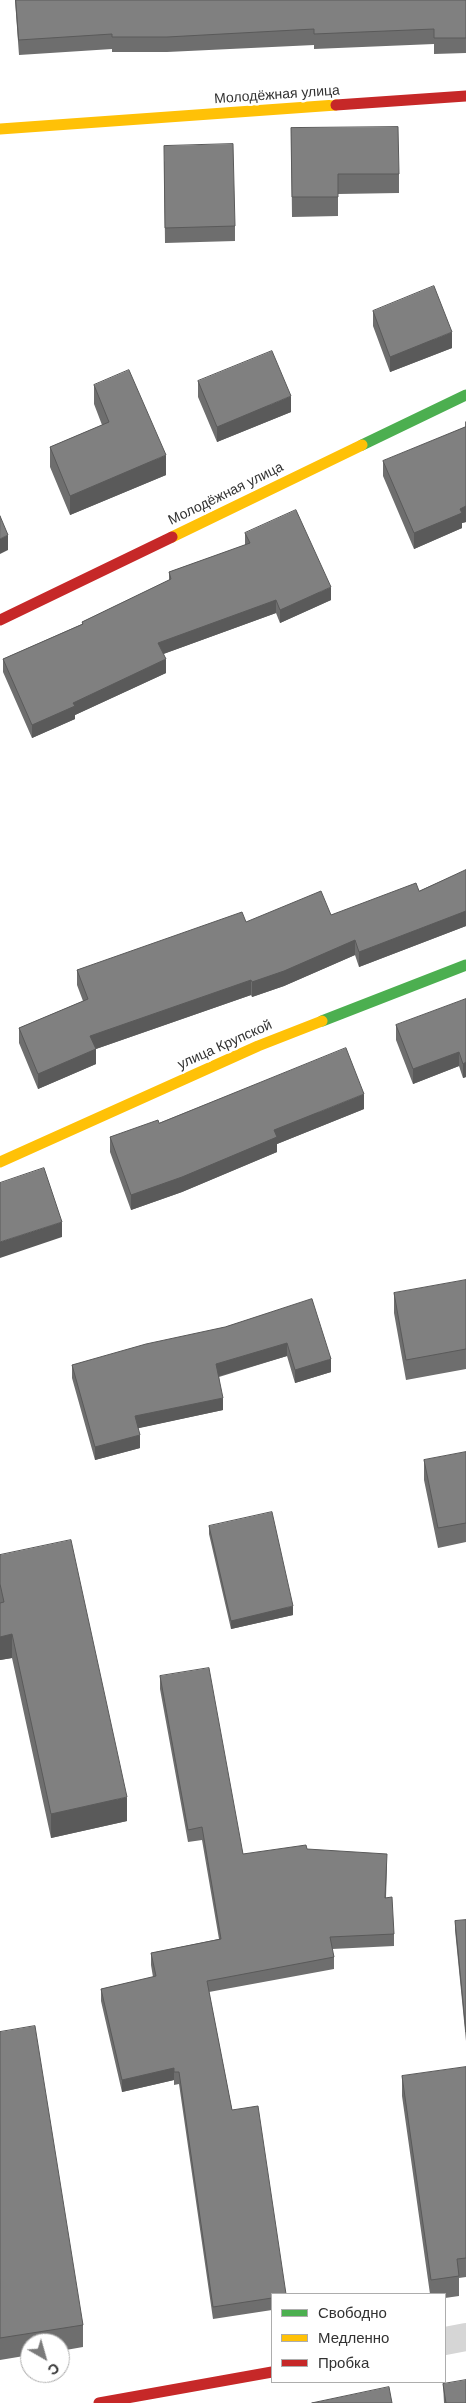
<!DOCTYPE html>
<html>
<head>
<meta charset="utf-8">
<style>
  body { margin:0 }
  #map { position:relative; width:466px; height:2403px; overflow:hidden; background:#fff; font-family:Helvetica,sans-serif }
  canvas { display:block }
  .legend { position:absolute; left:271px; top:2293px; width:175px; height:90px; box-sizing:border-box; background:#fff; border:1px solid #adadad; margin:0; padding:6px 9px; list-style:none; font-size:15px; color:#323232 }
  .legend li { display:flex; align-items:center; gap:10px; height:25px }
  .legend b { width:25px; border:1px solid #adadad }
  .north { position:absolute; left:20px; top:2333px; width:50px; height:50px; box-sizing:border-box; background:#fff; border:1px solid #adadad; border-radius:50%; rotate:142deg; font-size:14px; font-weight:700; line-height:20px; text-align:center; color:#323232 }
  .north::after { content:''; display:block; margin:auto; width:18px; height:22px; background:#7a7a7a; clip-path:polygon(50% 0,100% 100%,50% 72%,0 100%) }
</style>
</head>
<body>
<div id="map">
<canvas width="466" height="2403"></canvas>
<ul class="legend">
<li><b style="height:6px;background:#4caf50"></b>Свободно</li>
<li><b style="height:6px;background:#ffc107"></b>Медленно</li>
<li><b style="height:6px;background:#c62828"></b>Пробка</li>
</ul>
<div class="north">С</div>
</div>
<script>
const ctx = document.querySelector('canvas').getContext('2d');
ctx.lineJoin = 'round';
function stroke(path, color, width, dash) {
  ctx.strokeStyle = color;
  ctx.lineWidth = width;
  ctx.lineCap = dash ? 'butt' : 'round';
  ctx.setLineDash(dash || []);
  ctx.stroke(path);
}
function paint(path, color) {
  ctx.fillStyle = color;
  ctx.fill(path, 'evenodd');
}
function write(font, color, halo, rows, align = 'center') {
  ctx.font = font + ' Helvetica,sans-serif';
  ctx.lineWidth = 5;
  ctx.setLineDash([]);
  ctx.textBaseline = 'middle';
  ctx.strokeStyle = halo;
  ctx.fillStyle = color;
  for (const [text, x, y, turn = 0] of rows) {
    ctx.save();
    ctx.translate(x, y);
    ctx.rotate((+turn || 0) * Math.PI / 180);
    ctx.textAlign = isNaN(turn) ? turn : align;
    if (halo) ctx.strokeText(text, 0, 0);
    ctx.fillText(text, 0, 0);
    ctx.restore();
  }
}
const street = new Path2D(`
  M445,2341L466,2337`);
const fast = new Path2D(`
  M362,445L466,395
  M322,1021L466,965`);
const slow = new Path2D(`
  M0,129L336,105
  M172,537L362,445
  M0,1162L258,1046L322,1021`);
const jam = new Path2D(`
  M336,105L466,96
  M0,620L172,537
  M99,2403L272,2372`);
const wall = new Path2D(`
  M15,0H466V53L434,54V44L314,49V45L167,52H112V49L19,55Z
  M291,128L399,174V193L338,194V216L292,217Z
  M164,161L235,226V241L165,243Z
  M373,311L452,348L390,372L373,326Z
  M198,381L291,412L217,442L198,397Z
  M94,385L166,475L70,515L50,467V447L102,425L94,404Z
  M466,421V522L462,523V528L414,549L383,476V461L465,427V422Z
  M245,533L331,600L280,623L276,613L163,654L166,673L75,715V719L32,738L3,672V659L82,624V622L169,580V572L245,545Z
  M466,870V926L359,967L355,955L284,986L252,997L251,995L96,1049V1064L38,1089L19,1043V1028L83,1001L77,985V970L246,922L331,915L419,891Z
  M466,999V1077L463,1078L459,1066L413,1084L396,1040V1025Z
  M364,1109L277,1144V1152L182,1192L131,1210L110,1152V1137L159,1123Z
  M466,1280V1369L406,1380L394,1313V1293Z
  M312,1299L331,1372L295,1383L287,1356L219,1377L223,1410L138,1428L140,1448L95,1460L72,1378V1365L225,1327Z
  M466,1452V1542L438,1548L424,1480V1460Z
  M209,1526L293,1615L231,1629L209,1534Z
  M0,1555L127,1821L51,1838L12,1658L0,1660Z
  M160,1676L243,1854L307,1849L387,1866L386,1898L394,1934V1946L332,1949L334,1957V1969L209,1992L232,2110L272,2294V2310L213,2319L179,2084L174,2085V2080L122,2092L101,2001V1989L153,1977L151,1965V1953L219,1939L202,1840L188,1842L160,1689Z
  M466,1920V2041L455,1930V1921Z
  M0,2032L83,2325V2347L60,2351V2343H30V2355L0,2360Z
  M466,2067V2277L459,2278V2296L445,2298V2294H430L402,2096V2076Z
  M443,2384L466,2403H444Z`);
const shadedWall = new Path2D(`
  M452,332V348L390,372V357Z
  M291,396V412L217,442V427Z
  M166,455V475L70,515V496Z
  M466,506V522L462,523V528L414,549V533Z
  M8,535V550L0,554V539Z
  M331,587V600L280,623V610Z
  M276,600V613L158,656V643Z
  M166,659V673L75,715V719L32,738V725L73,703Z
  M466,911V926L359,967V952Z
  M355,940V955L284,986L252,997V982Z
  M251,980V995L90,1051V1036Z
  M96,1049V1064L38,1089V1074Z
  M459,1052V1066L413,1084V1069Z
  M466,1062V1077L463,1078V1064Z
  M364,1094V1109L277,1144V1152L182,1192L131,1210V1195L274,1130Z
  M62,1222V1237L0,1258V1242Z
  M287,1343V1356L216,1377V1364Z
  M331,1359V1372L295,1383V1370Z
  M223,1398V1410L135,1429V1416Z
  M140,1435V1448L95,1460V1447Z
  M293,1606V1615L231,1629V1621Z
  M12,1634V1658L0,1660V1637Z
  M127,1797V1821L51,1838V1814Z
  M174,2068V2080L122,2092V2080Z`);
const building = new Path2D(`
  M16,0H466V38H434V29L314,34V29L167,37H112V34L19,40Z
  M398,127L399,174H338V197H292L291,128Z
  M233,144L235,226L165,228L164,146Z
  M434,286L452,332L390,357L373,311Z
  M272,351L291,396L217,427L198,381Z
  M129,370L166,455L70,496L50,447L109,422L94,385Z
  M466,427V506L460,509L462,513L414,533L383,461Z
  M296,510L331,587L280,610L276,600L158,643L166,659L73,703L75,706L32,725L3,659L83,624L82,622L171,579L169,572L250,543L245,533Z
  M0,516L8,535L0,539Z
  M466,870V911L359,952L355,940L284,971L252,982L251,980L90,1036L96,1049L38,1074L19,1028L88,999L77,970L242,912L246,922L321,891L331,915L416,883L419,891Z
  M466,999V1062L463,1064L459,1052L413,1069L396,1025Z
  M346,1048L364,1094L274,1130L277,1137L182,1177L131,1195L110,1137L158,1120L159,1123Z
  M44,1168L62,1222L0,1242V1183Z
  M466,1280V1349L406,1360L394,1293Z
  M312,1299L331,1359L295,1370L287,1343L216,1364L223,1398L135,1416L140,1435L95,1447L72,1365L146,1344L225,1327Z
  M466,1452V1523L438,1528L424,1460Z
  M272,1512L293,1606L231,1621L209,1526Z
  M71,1540L127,1797L51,1814L12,1634L0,1637V1603L4,1602L0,1584V1555Z
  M209,1668L243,1854L306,1845L307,1849L387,1854L385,1898L392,1897L394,1934L330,1937L334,1957L207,1981L232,2110L258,2106L286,2294H272V2298L213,2307L179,2072H174V2068L122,2080L101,1989L156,1976L151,1953L221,1939L202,1827L188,1830L160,1676Z
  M466,1920V2032L455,1921Z
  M35,2026L83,2325L0,2338V2032Z
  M466,2067V2258L457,2259L459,2276L431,2280L402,2076Z
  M466,2380V2403H446L443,2384Z
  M389,2387L392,2403H312Z`);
const streetNames = [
  ["Молодёжная улица",277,95,-4],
  ["Молодёжная улица",226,494,-26],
  ["улица Крупской",225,1045,-24]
];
stroke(street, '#d6d6d6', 28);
stroke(fast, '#4caf50', 11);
stroke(slow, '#ffc107', 11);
stroke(jam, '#c62828', 11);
paint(wall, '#6e6e6e');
paint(shadedWall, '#5a5a5a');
paint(building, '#808080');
stroke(building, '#5a5a5a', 1);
write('14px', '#323232', '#fff', streetNames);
</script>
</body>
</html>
